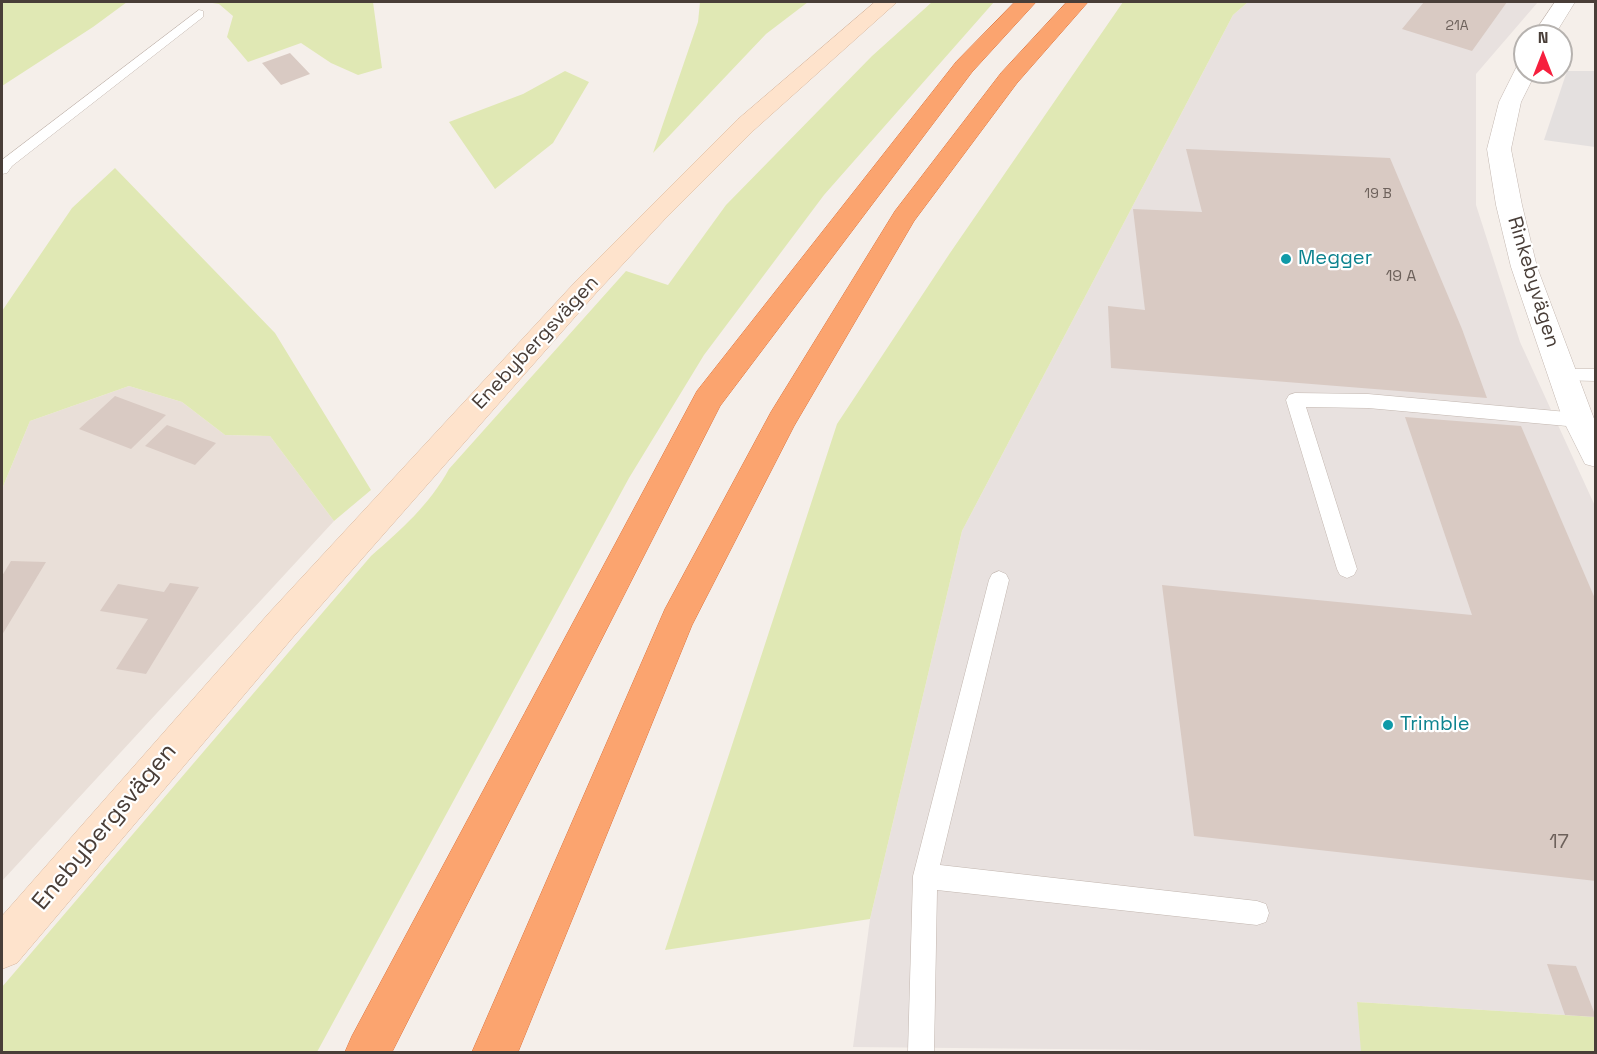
<!DOCTYPE html>
<html>
<head>
<meta charset="utf-8">
<style>
  body { margin:0 }
  #map { position:relative; width:1597px; height:1054px; overflow:hidden; background:#f5efea; font-family:"Space Grotesk",sans-serif }
  canvas { display:block }
  .frame { position:absolute; inset:0; border:3px solid #493e38; pointer-events:none }
  .north { position:absolute; left:1513px; top:24px; width:60px; height:60px; box-sizing:border-box; background:#fff; border:2px solid #b6b2af; border-radius:50%; rotate:0deg; font-size:16px; font-weight:700; line-height:24px; text-align:center; color:#493e38 }
  .north::after { content:''; display:block; margin:auto; width:21px; height:27px; background:#f6203e; clip-path:polygon(50% 0,100% 100%,50% 72%,0 100%) }
</style>
</head>
<body>
<div id="map">
<canvas width="1597" height="1054"></canvas>
<div class="frame"></div>
<div class="north">N</div>
</div>
<script>
const ctx = document.querySelector('canvas').getContext('2d');
ctx.lineJoin = 'round';
function paint(path, color) {
  ctx.fillStyle = color;
  ctx.fill(path, 'evenodd');
}
function stroke(path, color, width, dash) {
  ctx.strokeStyle = color;
  ctx.lineWidth = width;
  ctx.lineCap = dash ? 'butt' : 'round';
  ctx.setLineDash(dash || []);
  ctx.stroke(path);
}
function write(font, color, halo, rows, align = 'center') {
  ctx.font = font + ' "Space Grotesk",sans-serif';
  ctx.lineWidth = 4.5;
  ctx.setLineDash([]);
  ctx.textBaseline = 'middle';
  ctx.strokeStyle = halo;
  ctx.fillStyle = color;
  for (const [text, x, y, turn = 0] of rows) {
    ctx.save();
    ctx.translate(x, y);
    ctx.rotate((+turn || 0) * Math.PI / 180);
    ctx.textAlign = isNaN(turn) ? turn : align;
    if (halo) ctx.strokeText(text, 0, 0);
    ctx.fillText(text, 0, 0);
    ctx.restore();
  }
}
const residential = new Path2D(`
  M129,386L182,402L225,435L270,436L334,521L2,881V489L30,421Z`);
const industrial = new Path2D(`
  M1248,2H1538L1476,74V205L1520,342L1595,506V1017L1357,1002L1363,1052L853,1047L870,919L962,531L1233,15Z`);
const green = new Path2D(`
  M2,2H127L93,27L2,86Z
  M206,2H373L382,68L358,75L331,63L301,43L248,62L227,37L233,16L219,4Z
  M700,2H808L766,34L653,153L698,22Z
  M932,2H994L824,195L704,355L629,478L317,1052H2V987L371,556C401,530 430,504 449,469L626,271L668,285L726,205L872,56Z
  M1123,2H1248L1233,15L962,531L870,919L665,950L837,424L950,253Z
  M565,71L589,82L553,143L495,189L449,122L523,94Z
  M115,168L275,333L371,490L334,521L270,436L225,435L182,402L129,386L30,421L2,489V311L72,208Z
  M1357,1002L1595,1017V1052H1361Z`);
const parking = new Path2D(`
  M1567,71H1595V147L1544,140Z`);
const building = new Path2D(`
  M1424,2H1507L1472,51L1402,29Z
  M290,53L310,74L281,85L262,63Z
  M1186,149L1390,158L1462,329L1487,398L1111,368L1108,306L1145,310L1133,209L1202,212Z
  M115,396L166,415L131,449L79,429Z
  M1405,417L1521,426L1596,601V881L1194,836L1162,585L1472,615Z
  M167,425L216,443L195,465L145,446Z
  M11,561L46,562L2,635V576Z
  M170,583L199,587L146,674L116,669L148,619L100,611L118,584L164,592Z
  M1547,964L1576,966L1596,1017L1565,1015Z`);
const service = new Path2D(`
  M199,10L203,11V17L12,166L7,173L2,174V160Z
  M1563,369H1596V381L1557,380L1554,375L1557,370Z
  M1295,393L1368,394L1578,413L1584,415L1587,420L1584,425L1578,427L1368,408L1306,407L1357,569L1354,575L1347,578L1340,575L1337,569L1286,400L1289,395Z
  M999,571L1006,574L1009,580L940,865L1257,901L1266,904L1269,913L1266,922L1257,925L937,890L934,1052H908L913,876L989,580L992,574Z`);
const minor = new Path2D(`
  M1555,2H1575L1554,36H1532Z
  M1525,64V72H1536L1521,102L1511,149L1522,205L1537,267L1596,424V467L1585,464L1563,420L1511,267L1496,205L1487,149L1499,102L1517,66Z`);
const secondary = new Path2D(`
  M875,2H897L754,130L664,220L596,293L294,636L17,963L2,969V916L269,613L577,280L737,120Z`);
const motorway = new Path2D(`
  M1015,2H1036L972,72L720,406L392,1052H345L352,1036L697,391L956,62Z
  M1067,2H1088L1017,83L914,221L794,426L692,625L518,1052H472L665,609L771,412L895,211L1001,73Z`);
const markers = [
  [1286,259,6,"#0f9aa8"],
  [1388,725,6,"#0f9aa8"]
];
const farNumbernames = [
  ["21A",1457,26],
  ["19 B",1378,194]
];
const numberNames = [
  ["19 A",1401,277]
];
const cultureNames = [
  ["Megger",1298,259],
  ["Trimble",1400,725]
];
const streetNames = [
  ["Rinkebyvägen",1533,282,73],
  ["Enebybergsvägen",536,343,-47]
];
const nearNumbernames = [
  ["17",1559,843]
];
const nearStreetnames = [
  ["Enebybergsvägen",105,827,-50]
];
paint(residential, '#e9dfd8');
paint(industrial, '#e8e1df');
paint(green, '#e0e8b4');
paint(parking, '#e4e0df');
paint(building, '#d9cac3');
stroke(service, '#c3b7b0', 1);
stroke(minor, '#c3b7b0', 1);
stroke(secondary, '#d7b69d', 1);
stroke(motorway, '#db733e', 1);
paint(service, '#fff');
paint(minor, '#fff');
paint(secondary, '#fee3cc');
paint(motorway, '#fba46f');
for (const [x, y, r, color] of markers) {
  const dot = new Path2D();
  dot.arc(x, y, r, 0, 2 * Math.PI);
  ctx.fillStyle = color;
  ctx.fill(dot);
  stroke(dot, '#fff', 2);
}
write('14px', '#6d615b', null, farNumbernames);
write('16px', '#6d615b', null, numberNames);
write('20px', '#0d838f', '#fff', cultureNames, 'left');
write('20px', '#493e38', '#fff', streetNames);
write('20px', '#6d615b', null, nearNumbernames);
write('24px', '#493e38', '#fff', nearStreetnames);
</script>
</body>
</html>
